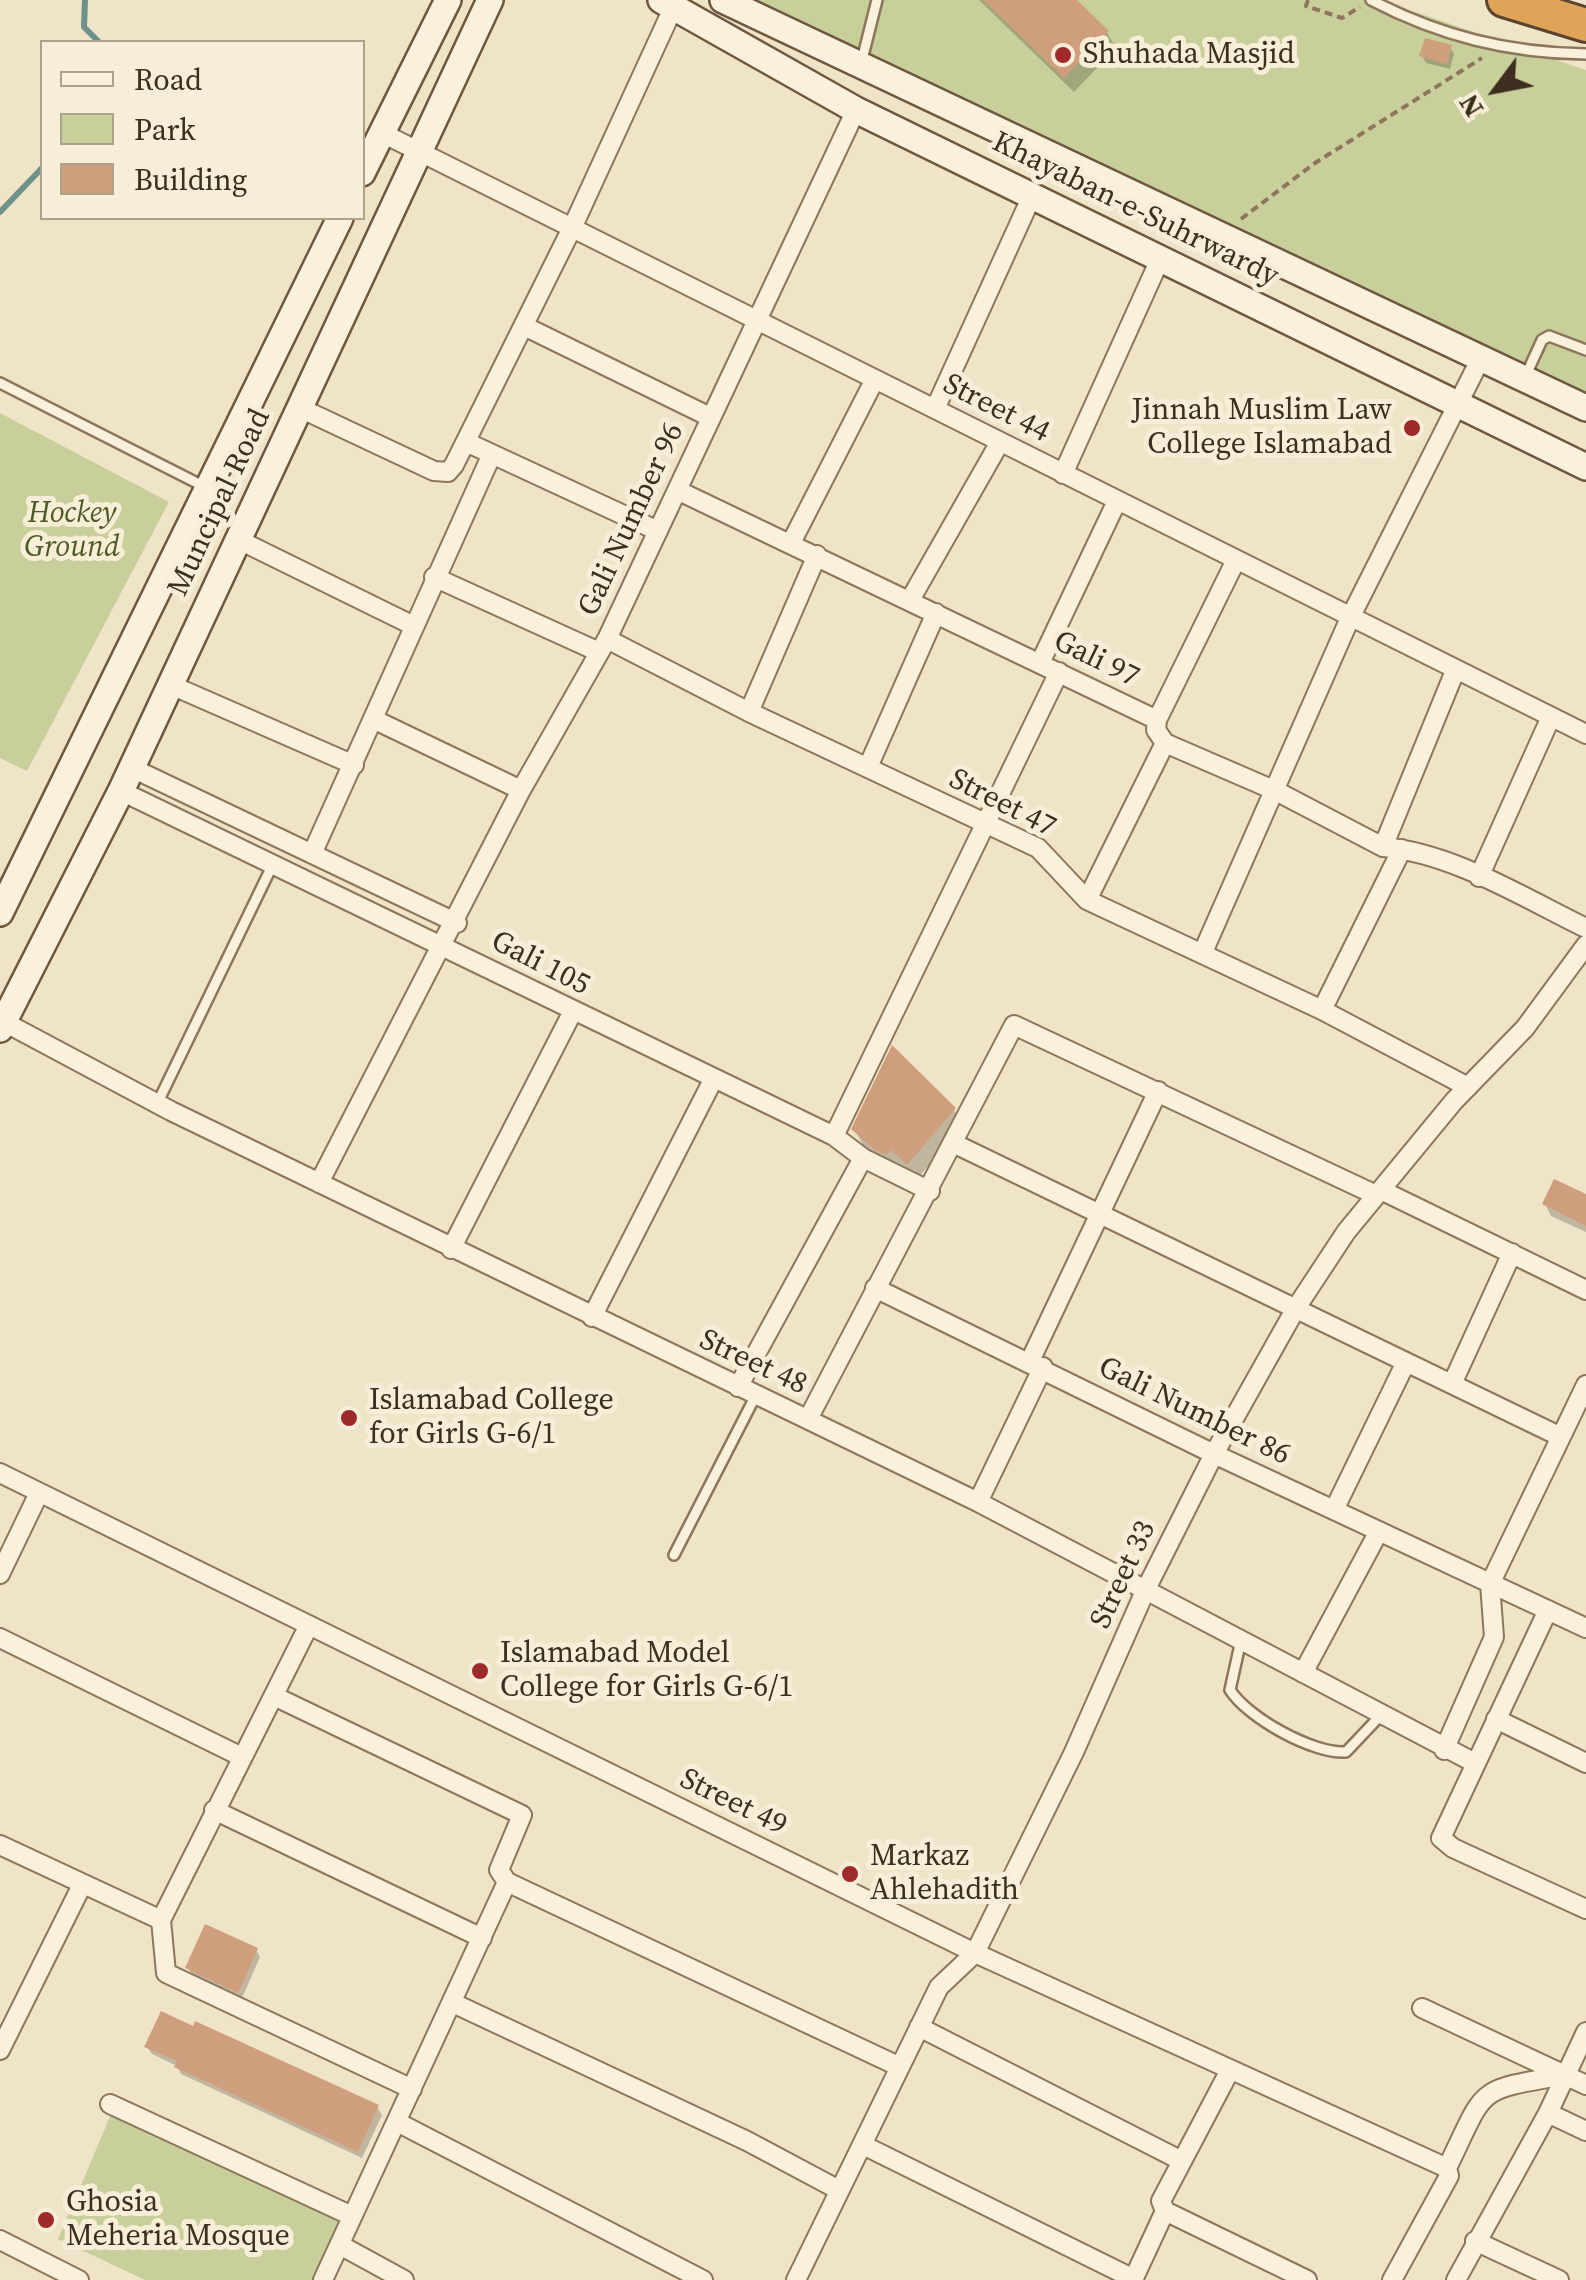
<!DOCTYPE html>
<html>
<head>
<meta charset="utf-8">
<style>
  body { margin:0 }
  #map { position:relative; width:1586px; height:2280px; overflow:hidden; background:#f0e4c8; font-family:"Source Serif 4",serif }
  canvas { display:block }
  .legend { position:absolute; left:40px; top:40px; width:325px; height:180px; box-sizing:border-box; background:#f7eed8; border:2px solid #ada18e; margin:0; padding:12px 18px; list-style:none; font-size:30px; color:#3d2e20 }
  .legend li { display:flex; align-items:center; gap:20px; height:50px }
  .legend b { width:50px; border:2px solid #ada18e }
  .north { position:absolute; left:1446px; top:40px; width:100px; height:100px; -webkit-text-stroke:8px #f7eed8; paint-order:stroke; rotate:238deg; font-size:28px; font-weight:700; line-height:40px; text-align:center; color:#3d2e20 }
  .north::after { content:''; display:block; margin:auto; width:35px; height:45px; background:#3d2e20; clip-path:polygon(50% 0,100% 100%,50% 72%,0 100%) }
</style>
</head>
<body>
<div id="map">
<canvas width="1586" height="2280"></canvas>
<ul class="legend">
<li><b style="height:12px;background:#faf1dc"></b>Road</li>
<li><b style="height:28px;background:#c9cf9b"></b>Park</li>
<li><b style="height:28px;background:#cf9f7d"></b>Building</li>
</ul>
<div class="north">N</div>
</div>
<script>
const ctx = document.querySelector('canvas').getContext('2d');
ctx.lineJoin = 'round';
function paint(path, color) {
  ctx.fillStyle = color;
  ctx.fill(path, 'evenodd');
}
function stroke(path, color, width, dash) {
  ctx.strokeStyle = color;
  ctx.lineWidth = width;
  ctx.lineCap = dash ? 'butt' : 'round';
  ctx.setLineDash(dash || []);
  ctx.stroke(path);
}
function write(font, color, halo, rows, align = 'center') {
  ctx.font = font + ' "Source Serif 4",serif';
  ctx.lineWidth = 10;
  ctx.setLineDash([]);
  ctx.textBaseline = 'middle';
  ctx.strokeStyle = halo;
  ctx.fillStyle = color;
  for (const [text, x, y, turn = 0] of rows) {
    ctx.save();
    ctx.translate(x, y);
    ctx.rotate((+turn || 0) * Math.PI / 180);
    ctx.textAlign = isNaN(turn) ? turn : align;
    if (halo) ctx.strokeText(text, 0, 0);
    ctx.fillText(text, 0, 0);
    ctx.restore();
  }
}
const green = new Path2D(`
  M754,0H1380L1586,70V404Z
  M0,413L169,502L27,771L0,758Z
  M112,2112L346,2221L316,2280H145L58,2239Z`);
const shadow = new Path2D(`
  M979,0H1073L1107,33L1116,48L1074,92Z
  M1450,47L1454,54L1450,69L1426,63L1422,56Z
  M954,1110L963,1125L917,1179L901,1164L895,1170L886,1165L863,1145L854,1129Z
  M1586,1197V1232L1551,1216L1545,1204Z
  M256,1950L260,1957L242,1998L192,1975L188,1968Z
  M147,2047L377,2107L382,2115L362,2158L181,2074L177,2066L152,2054Z`);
const stream = new Path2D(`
  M85,0L84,27L99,42
  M0,212L42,168`);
const building = new Path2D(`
  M983,0H1077L1109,31L1064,78Z
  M1425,38L1452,45L1447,64L1419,56Z
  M892,1045L956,1108L907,1165L891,1150L886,1155L875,1150L851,1129Z
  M1554,1179L1586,1194V1226L1542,1204Z
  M205,1924L258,1948L238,1993L185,1968Z
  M161,2011L193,2026L195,2021L379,2105L358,2152L174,2067L177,2061L144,2047Z`);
const path = new Path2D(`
  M1308,0L1306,6L1342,18L1360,7
  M1241,219L1315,163L1482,58`);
const lane = new Path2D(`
  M1371,0C1440,36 1508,53 1586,54
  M862,60L877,0
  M1526,375L1542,340L1549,336L1586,350
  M0,383L205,487
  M157,1104L273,864
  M674,1555L756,1395
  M1241,1640L1230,1690C1248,1718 1313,1754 1346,1752L1381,1715`);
const street = new Path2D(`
  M382,133L1586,734
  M524,326L710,417
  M300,408L434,471L448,472L454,465L573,226L674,6
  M935,409L1031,198
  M466,442L658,531
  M1063,474L1161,257
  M679,491L1157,720L1156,730L1165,743L1276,791L1383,847C1453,853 1524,898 1586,928
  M239,540L412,625
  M791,543L875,379
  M434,577L599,652
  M910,600L1000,442
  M607,639L749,712L1038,848L1087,900L1322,1010L1468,1087
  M1040,663L1117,501
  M171,685L354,765
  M749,712L817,555
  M373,719L521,790
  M1157,720L1235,562
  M868,767L936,613
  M132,768L457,923
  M121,791L834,1136L863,1158L930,1191
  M1383,847L1455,671
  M312,854L492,454
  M1479,877L1550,719
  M1087,900L1165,743
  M1203,952L1350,618L1482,356
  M1322,1010L1402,849
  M4,1022L171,1111L978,1502L1475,1763
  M834,1136L1059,672
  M955,1144L1559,1436
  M319,1183L521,790L607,639L856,110
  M1383,1191L1586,1290
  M451,1249L572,1013
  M875,1288L1214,1454L1586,1628
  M592,1317L714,1078
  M1030,1361L1158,1091
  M1452,1384L1512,1253
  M738,1387L863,1158
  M808,1419L1014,1025L1376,1195
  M0,1473L975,1953L1447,2168
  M978,1502L1043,1367
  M1334,1510L1406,1362
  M0,1574L39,1493
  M1548,1610L1441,1838L1453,1848L1586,1909
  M0,1638L242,1757
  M1303,1673L1379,1531
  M276,1697L522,1815L499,1870L507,1882L323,2280
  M1496,1719L1586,1763
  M1444,1750L1494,1637L1490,1584L1586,1385
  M214,1810L482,1938
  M0,1845L161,1920
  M507,1882L898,2066
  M161,1920L309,1625
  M161,1920L166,1973L412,2089
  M453,2003L747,2141L837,2189
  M1422,2008L1586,2085
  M919,2027L1180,2160
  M0,2050L82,1885
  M1229,2072L1161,2201L1165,2211L1307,2280
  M110,2104L352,2216
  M1548,2113L1586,2131
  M397,2122L703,2280
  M863,2145L1134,2279
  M0,2240L79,2280
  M1475,2241L1559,2280
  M340,2245L404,2280
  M796,2280L939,1987L975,1953L1074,1752L1146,1589L1214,1454L1296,1308L1346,1232L1454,1101L1525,1028L1586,945
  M1133,2280L1165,2211
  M1392,2280L1449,2176L1447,2168C1487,2086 1473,2091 1565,2075
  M1456,2280L1548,2113L1586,2032`);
const secondary = new Path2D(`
  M661,0L856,110L1586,467
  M723,0L1586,408
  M362,173L448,0
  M0,913L340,218
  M0,1029L121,791L490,0`);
const highway = new Path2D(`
  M1504,0L1586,25`);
const markers = [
  [1063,55,10,"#9e2a2b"],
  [1412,428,10,"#9e2a2b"],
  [349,1418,10,"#9e2a2b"],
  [480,1671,10,"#9e2a2b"],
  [850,1874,10,"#9e2a2b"],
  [46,2220,10,"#9e2a2b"]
];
const poiNames = [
  ["Shuhada Masjid",1083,55],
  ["Jinnah Muslim Law",1392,411,"right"],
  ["College Islamabad",1392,445,"right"],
  ["Islamabad College",369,1401],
  ["for Girls G-6/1",369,1435],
  ["Islamabad Model",500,1654],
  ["College for Girls G-6/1",500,1688],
  ["Markaz",870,1857],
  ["Ahlehadith",870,1891],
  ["Ghosia",66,2203],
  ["Meheria Mosque",66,2237]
];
const streetNames = [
  ["Khayaban-e-Suhrwardy",1135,210,26],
  ["Street 44",996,409,27],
  ["Muncipal Road",220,503,-65],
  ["Gali Number 96",632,520,-65],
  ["Gali 97",1096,660,26],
  ["Street 47",1002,804,27],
  ["Gali 105",540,964,27],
  ["Street 48",753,1363,25],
  ["Gali Number 86",1194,1412,26],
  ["Street 33",1124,1575,-65],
  ["Street 49",733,1803,26]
];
const parkNames = [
  ["Hockey",72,514],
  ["Ground",72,548]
];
paint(green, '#c9cf9b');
paint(shadow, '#0003');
stroke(stream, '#6f938a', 6);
paint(building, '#cf9f7d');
stroke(lane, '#8d765c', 14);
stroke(street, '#8d765c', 22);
stroke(secondary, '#6f573f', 30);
stroke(highway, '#5b4430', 38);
stroke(path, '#8d765c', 4, [8, 5]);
stroke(lane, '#faf1dc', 9);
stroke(street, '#faf1dc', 18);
stroke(secondary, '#faf1dc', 25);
stroke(highway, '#e0a458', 32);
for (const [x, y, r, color] of markers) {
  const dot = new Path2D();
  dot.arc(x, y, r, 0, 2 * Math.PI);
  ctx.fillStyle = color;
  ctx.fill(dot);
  stroke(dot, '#f7eed8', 4);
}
write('30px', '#3d2e20', '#f7eed8', poiNames, 'left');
write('30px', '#3d2e20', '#f7eed8', streetNames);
write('italic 30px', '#4d5a26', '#f7eed8', parkNames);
</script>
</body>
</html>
